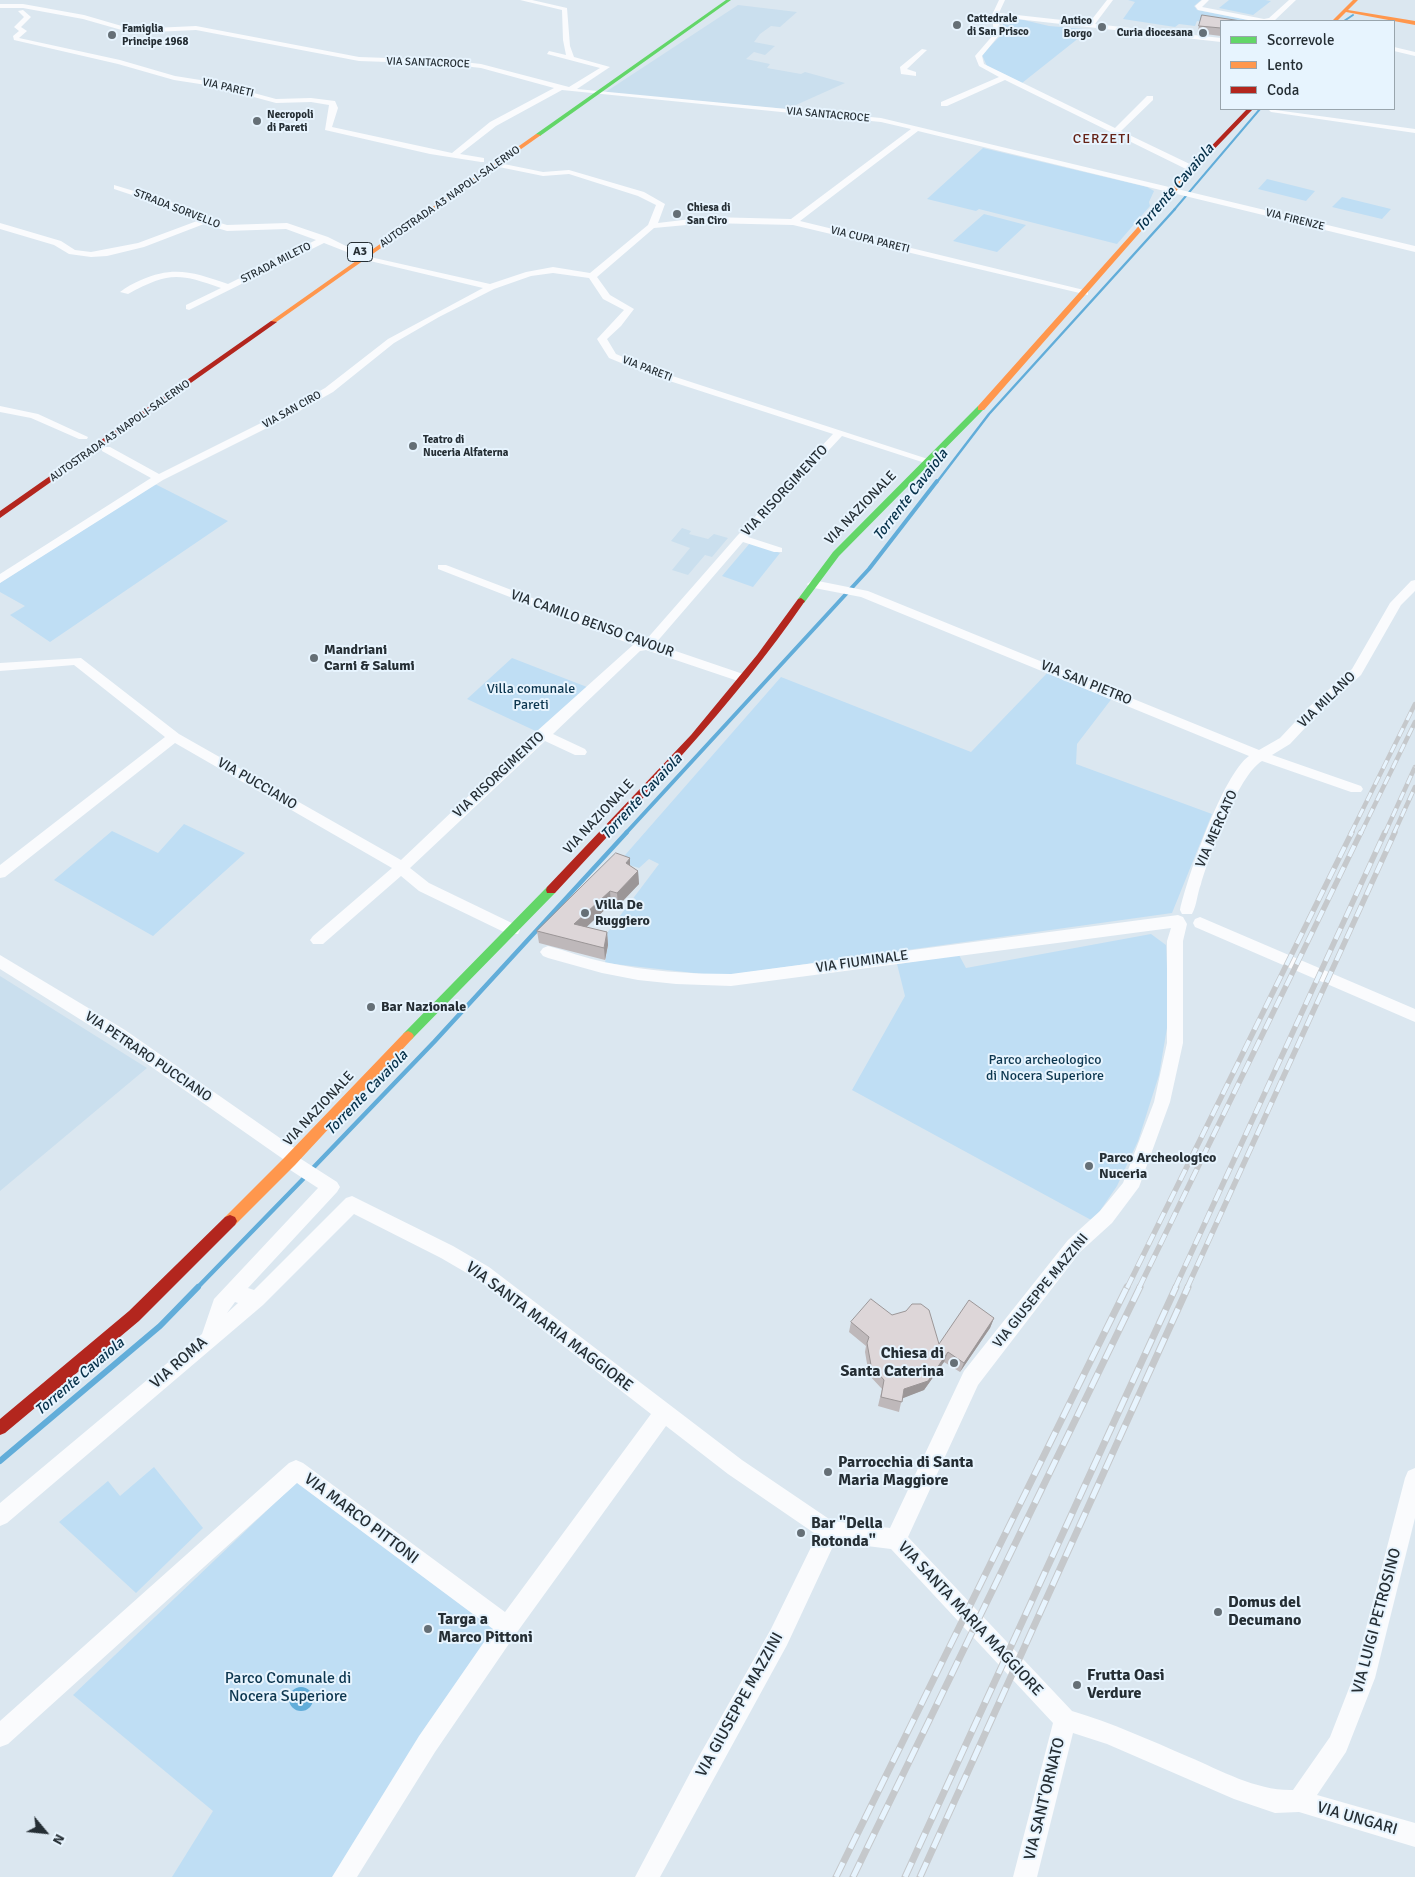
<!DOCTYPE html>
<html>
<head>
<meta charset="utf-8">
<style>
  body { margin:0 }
  #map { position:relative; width:1415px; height:1877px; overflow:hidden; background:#dbe7f0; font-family:Signika,sans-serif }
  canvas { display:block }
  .legend { position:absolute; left:1220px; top:20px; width:175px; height:90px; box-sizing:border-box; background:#e7f4fe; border:1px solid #99a5ad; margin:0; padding:6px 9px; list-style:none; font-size:15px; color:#252e34 }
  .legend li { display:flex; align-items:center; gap:10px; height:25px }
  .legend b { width:25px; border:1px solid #99a5ad }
  .north { position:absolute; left:20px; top:1807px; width:50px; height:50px; -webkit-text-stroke:4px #e7f4fe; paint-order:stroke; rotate:118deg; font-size:14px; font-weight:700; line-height:20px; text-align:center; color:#252e34 }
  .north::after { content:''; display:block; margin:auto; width:18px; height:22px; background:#252e34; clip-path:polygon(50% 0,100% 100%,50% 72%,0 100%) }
</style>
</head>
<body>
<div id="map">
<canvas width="1415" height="1877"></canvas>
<ul class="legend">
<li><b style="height:6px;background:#63d668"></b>Scorrevole</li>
<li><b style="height:6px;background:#ff974d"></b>Lento</li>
<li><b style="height:6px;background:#b3261e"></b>Coda</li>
</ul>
<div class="north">N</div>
</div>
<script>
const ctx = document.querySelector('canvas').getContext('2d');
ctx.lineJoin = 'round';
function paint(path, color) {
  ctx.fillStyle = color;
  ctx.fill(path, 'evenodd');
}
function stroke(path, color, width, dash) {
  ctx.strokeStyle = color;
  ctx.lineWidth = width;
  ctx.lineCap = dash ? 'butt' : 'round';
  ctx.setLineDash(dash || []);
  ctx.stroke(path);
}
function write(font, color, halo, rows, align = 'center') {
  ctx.font = font + ' Signika,sans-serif';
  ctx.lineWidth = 4;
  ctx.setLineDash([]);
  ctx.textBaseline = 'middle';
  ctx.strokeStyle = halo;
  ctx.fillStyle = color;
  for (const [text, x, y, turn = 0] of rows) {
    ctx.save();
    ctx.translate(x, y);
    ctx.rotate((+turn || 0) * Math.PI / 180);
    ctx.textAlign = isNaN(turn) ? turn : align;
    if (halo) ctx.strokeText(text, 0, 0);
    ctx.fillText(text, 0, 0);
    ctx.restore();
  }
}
const built = new Path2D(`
  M738,5L797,12L780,27L771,26L760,34L754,42L775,46L765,55L754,52L746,59L770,64L767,68L801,74L805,72L845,83L787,109L604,93Z
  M682,528L691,531L689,534L708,539L714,534L728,538L712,557L705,555L688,575L672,570L690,548L671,541Z
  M0,976L147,1068L0,1191Z`);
const green = new Path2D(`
  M1128,0H1201L1194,6L1197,10L1248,20L1221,21V25L1197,21L1195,26L1179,24L1175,27L1123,19L1135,2Z
  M1229,0H1265L1271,1L1253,15L1219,8Z
  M1015,18L1049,26L1084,29L1080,37L1022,83L987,66L982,55L1003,33V24L1009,25Z
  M983,148L1147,187L1154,191L1149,202L1150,206L1117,244L979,209L976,211L927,199Z
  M1267,179L1315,191L1306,201L1258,189Z
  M1342,197L1391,209L1382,219L1332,207Z
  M984,214L1026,225L997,252L953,241Z
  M155,484L228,521L50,642L10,615L25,606L0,592V583Z
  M750,543L780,553L753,587L722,576Z
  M512,658L587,687L542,734L467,699Z
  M1051,669L1113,697L1077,744L1076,764L1212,814L1172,913L721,976L605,963L608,945L604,937L659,864L649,859L639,868L619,862L781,677L971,752Z
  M184,824L245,853L153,936L54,880L112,831L158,853Z
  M1151,934L1166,945L1169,1016L1159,1075L1138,1141L1117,1186L1093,1221L852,1090L905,996L897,964L959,955L966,968Z
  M154,1467L203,1528L136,1593L59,1522L108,1481L120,1496Z
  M299,1480L495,1628L336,1877H172L213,1811L73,1695Z`);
const water = new Path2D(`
  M289 1699a12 12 0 1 1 24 0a12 12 0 1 1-24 0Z`);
const streamFar4 = new Path2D(`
  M1344,21L1353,15
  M1174,210L1260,109`);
const streamFar3 = new Path2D(`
  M937,482L989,414L1175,209`);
const streamFar2 = new Path2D(`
  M626,833L869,569L937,481`);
const streamFar1 = new Path2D(`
  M311,1170L434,1042L627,832
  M197,1288L306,1176`);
const stream = new Path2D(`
  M0,1461L160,1326L198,1287`);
const street = new Path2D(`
  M520,0H532L567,8L570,46L574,57L610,67L577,89L881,118L1415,246V252L918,131L800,221L1088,291V295L793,225L708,223L654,228L597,277L610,295L634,309L621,326L607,339L616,354L654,370L934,461L929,464L925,463L842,436L748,537L782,548V552H774L743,542L655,644L746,675L748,678L746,681H738L646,650L640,651L553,734L585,749L587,752L585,755H575L545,741L410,868L429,883L518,926L520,930L518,934H508L419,891L401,876L323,944H313L310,940L313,936L392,868L175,743L5,877L0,878V865L165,737L74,665L0,671V663L81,658L179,734L401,860L537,731L633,645L438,569V565H446L645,641L737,536L833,434L648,374L609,358L597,339L624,310L603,299L589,278L553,273L531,276L494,289L439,317L394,343L333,392L287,418L163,480L0,583V574L151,478L102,451V447H110L159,474L279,414L325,388L388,339L483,288L370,261V257L490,284L526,272L553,267L590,273L648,225L656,205L638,196L569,174L543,176L499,167V163L543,172L569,170L644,192L665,204L658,223L708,217L791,219L911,129L881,122L562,90L496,126L460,154L484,158V162H481L430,154L325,130L329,105L311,102L276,103L213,86L174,80L118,64L14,40L13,36L19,31L14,27L24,17L18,11L23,10L31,17L21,27L27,31L19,38L120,60L175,76L213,82L276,99L311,98L335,101L338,108L332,127L452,153L490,122L554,88L481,68L446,64L359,61L196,30L132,33L83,19L23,8H0V4H23L84,15L132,29L196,26L359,57L446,60L481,64L569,87L600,68L547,54L549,51L566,55L563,40L562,10Z
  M999,0H1005L999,13L1089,23L1107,0H1113L1095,24L1221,38V42L999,17L1000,34L982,56L984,64L1115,128L1147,96H1153V100L1121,131L1196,167V171H1190L1005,80L947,106H941V102L999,77L979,66L975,56L994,34L992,15Z
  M1202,0H1209L1202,7L1264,19L1269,18L1289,0H1296L1274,21H1253L1198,10L1195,6Z
  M1394,47L1415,52V56L1394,51Z
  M922,49L927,50L907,69L916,72V76L901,74L900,67Z
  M1268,109L1415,129V133L1271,112Z
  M114,185L177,204L207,219L227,225L287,223L328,237L356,251L352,254L324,243L189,310L186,309V305L221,288C178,273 169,272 128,294L120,292C126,287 134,283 141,280C175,265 195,273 228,284L316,240L286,229L227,231L204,224L144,247L107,256L91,257L69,254L54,245L0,229V223L61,241L75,250L91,252L138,243L197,221L171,208L114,189Z
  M0,406L38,414L88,437L87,439H79L31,418L0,412Z
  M813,580L868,591L1259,750L1280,738L1310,706L1352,669L1390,603L1411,581L1415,580V591L1401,605L1361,675L1320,712L1290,744L1272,755L1361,786L1363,789L1361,792H1351L1262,761C1238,775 1209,857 1201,884C1197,894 1197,905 1192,914H1182L1180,910C1187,878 1223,774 1249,756L861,597L809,587L807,584Z
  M1178,915L1183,917L1187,924L1183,941V1043L1170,1102L1139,1187L1112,1223L1080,1252L978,1385L908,1537L1072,1711C1112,1723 1150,1740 1189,1757C1222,1771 1257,1791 1293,1790L1330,1737L1353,1678L1405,1478L1408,1471L1415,1468V1518L1375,1678L1346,1752L1317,1795L1415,1823V1847L1299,1812L1275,1813L1234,1799L1107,1744L1073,1733L1037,1877H1013L1053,1723L891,1549L835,1542L787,1645L660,1877H635L698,1758L771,1629L817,1535L728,1474L666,1426L515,1635L435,1752L357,1877H332L419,1736L493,1629L297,1483L8,1744L0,1747V1721L289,1463L296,1460L303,1463L505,1612L651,1414L477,1279L441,1258L354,1214L263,1305L7,1523L0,1526V1503L202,1334L214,1299L318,1188L284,1166L283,1159L113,1040L0,969V955L125,1030L300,1152L301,1159L337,1182L340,1187L337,1192L248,1288L254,1290L346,1198L352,1196L453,1246L489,1267L742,1460L832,1521L890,1528L964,1371L1068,1240L1100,1211L1123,1183L1154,1102L1167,1043V941L1171,928L731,986L676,984L638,980L602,973L548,958L543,956L540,952L543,948L548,946C567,951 585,958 604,962C646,971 688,974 731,974ZM235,1302L238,1303L227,1313Z
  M1200,917L1415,1009V1022L1195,927L1193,923L1195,919Z`);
const fast = new Path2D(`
  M726,0H731L540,136H536V134Z
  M978,406L985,408L839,556L804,603H798V599L833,552Z
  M551,886L555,887L556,890L555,893L412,1039L408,1041L404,1039L402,1036L404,1033L547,887Z`);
const slow = new Path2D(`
  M1353,0H1358L1348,10L1415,21V25L1346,12L1337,21H1332Z
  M536,134L541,135L275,323H271V321Z
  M1195,163L1200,164L984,410H978V406Z
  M408,1031L412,1033L414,1036L412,1039L295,1165L235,1225L230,1227L225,1225L223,1221L225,1217L285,1157L404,1033Z`);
const jam = new Path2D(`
  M1247,109H1253L1199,165H1195V163Z
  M271,321L277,322L0,518V511Z
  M801,598L805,601C732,707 642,799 555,893H547L546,890L547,887L691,735L757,655L798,599Z
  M230,1215L235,1217L237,1221L235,1225L139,1321L5,1433L0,1435V1419L129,1311L225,1217Z`);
const railFar2 = new Path2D(`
  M1351,833L1415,704
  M1361,833L1415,722
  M1385,833L1415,767
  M1394,833L1415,787`);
const railFar1 = new Path2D(`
  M1127,1288L1352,832
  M1139,1288L1361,832
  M1175,1288L1385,832
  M1187,1288L1395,832`);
const rail = new Path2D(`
  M836,1877L1127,1287
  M853,1877L1140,1287
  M905,1877L1176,1287
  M920,1877L1188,1287`);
const wall = new Path2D(`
  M1221,21V36L1197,33L1199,26Z
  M630,866L638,871L639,884L618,906L611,904L586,927L607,932L608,945L605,960L539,943L537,931Z
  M892,1315L939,1344L994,1318L990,1328L960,1372L944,1362L924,1390L902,1398L899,1412L878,1406L882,1389L869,1375L865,1352L866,1346L849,1332L851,1322Z`);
const shadedWall = new Path2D(`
  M630,858V871L626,863Z
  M638,871L639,884L618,906L617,893Z
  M610,891L611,904L576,937L574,924Z
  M607,932L608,945L605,960L604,948Z
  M994,1318L990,1328L960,1372L964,1363Z
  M948,1352L944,1362L924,1390L901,1399L904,1389Z`);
const building = new Path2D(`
  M1202,15L1241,21H1221V28L1199,26Z
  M616,853L630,858L626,863L638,871L617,893L610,891L574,924L607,932L604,948L537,931Z
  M871,1299L892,1315L906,1311L912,1304H921L929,1310L939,1344L969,1300L994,1318L964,1363L948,1352L928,1381L904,1389L902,1402L881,1397L884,1380L871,1365L867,1343L869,1337L851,1322Z`);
const markers = [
  [957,25,5,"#656f76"],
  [1102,27,5,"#656f76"],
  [1203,33,5,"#656f76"],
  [112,35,5,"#656f76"],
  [257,121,5,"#656f76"],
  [677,214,5,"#656f76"],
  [413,446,5,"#656f76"],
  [314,658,5,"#656f76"],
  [585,913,5,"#656f76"],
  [371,1007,5,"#656f76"],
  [1089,1166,5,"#656f76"],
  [954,1363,5,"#656f76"],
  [828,1472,5,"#656f76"],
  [801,1533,5,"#656f76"],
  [1218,1612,5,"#656f76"],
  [428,1629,5,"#656f76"],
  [1077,1685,5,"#656f76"]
];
const farPoinames = [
  ["Cattedrale",967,19],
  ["di San Prisco",967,32],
  ["Antico",1092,21,"right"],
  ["Borgo",1092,34,"right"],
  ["Famiglia",122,29],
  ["Principe 1968",122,42],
  ["Curia diocesana",1193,33,"right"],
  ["Necropoli",267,115],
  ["di Pareti",267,128],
  ["Chiesa di",687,208],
  ["San Ciro",687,221],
  ["Teatro di",423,440],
  ["Nuceria Alfaterna",423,453]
];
const farStreetnames = [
  ["VIA SANTACROCE",428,63,2],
  ["VIA PARETI",228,88,13],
  ["VIA SANTACROCE",828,115,5],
  ["AUTOSTRADA A3 NAPOLI-SALERNO",450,197,-35],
  ["STRADA SORVELLO",177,209,21],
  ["VIA FIRENZE",1295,220,14],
  ["VIA CUPA PARETI",870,240,14],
  ["STRADA MILETO",276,263,-27],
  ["VIA PARETI",647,369,21],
  ["VIA SAN CIRO",292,410,-29],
  ["AUTOSTRADA A3 NAPOLI-SALERNO",120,431,-35]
];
const shields = [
  [360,252,25]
];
const shieldNames = [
  ["A3",360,252]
];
const farQuarternames = [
  ["CERZETI",1102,139]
];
const streetNames = [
  ["VIA RISORGIMENTO",785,491,-47],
  ["VIA NAZIONALE",861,508,-46],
  ["VIA CAMILO BENSO CAVOUR",592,624,20],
  ["VIA SAN PIETRO",1086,683,22],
  ["VIA MILANO",1327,700,-44],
  ["VIA RISORGIMENTO",499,775,-43],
  ["VIA PUCCIANO",257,784,30],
  ["VIA NAZIONALE",599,817,-47],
  ["VIA MERCATO",1217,829,-66],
  ["VIA FIUMINALE",862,962,-8],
  ["VIA PETRARO PUCCIANO",148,1057,34],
  ["VIA NAZIONALE",319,1109,-47],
  ["VIA GIUSEPPE MAZZINI",1041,1291,-51]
];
const poiNames = [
  ["Mandriani",324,650],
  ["Carni & Salumi",324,666],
  ["Villa De",595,905],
  ["Ruggiero",595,921],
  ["Bar Nazionale",381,1007],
  ["Parco Archeologico",1099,1158],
  ["Nuceria",1099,1174]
];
const parkNames = [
  ["Villa comunale",531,689],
  ["Pareti",531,705],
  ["Parco archeologico",1045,1060],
  ["di Nocera Superiore",1045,1076]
];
const waterNames = [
  ["Torrente Cavaiola",1175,188,-49],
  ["Torrente Cavaiola",911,495,-52],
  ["Torrente Cavaiola",642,797,-47],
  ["Torrente Cavaiola",367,1093,-46],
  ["Torrente Cavaiola",80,1377,-40]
];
const nearStreetnames = [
  ["VIA SANTA MARIA MAGGIORE",549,1327,37],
  ["VIA ROMA",179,1363,-41],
  ["VIA MARCO PITTONI",361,1519,37],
  ["VIA SANTA MARIA MAGGIORE",970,1619,47],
  ["VIA LUIGI PETROSINO",1377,1621,-75],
  ["VIA GIUSEPPE MAZZINI",740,1705,-61],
  ["VIA SANT'ORNATO",1045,1799,-76],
  ["VIA UNGARI",1357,1819,16]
];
const nearPoinames = [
  ["Chiesa di",944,1354,"right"],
  ["Santa Caterina",944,1372,"right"],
  ["Parrocchia di Santa",838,1463],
  ["Maria Maggiore",838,1481],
  ["Bar \"Della",811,1524],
  ["Rotonda\"",811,1542],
  ["Domus del",1228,1603],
  ["Decumano",1228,1621],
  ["Targa a",438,1620],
  ["Marco Pittoni",438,1638],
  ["Frutta Oasi",1087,1676],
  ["Verdure",1087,1694]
];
const nearParknames = [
  ["Parco Comunale di",288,1679],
  ["Nocera Superiore",288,1697]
];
paint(built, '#cadfee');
paint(green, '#bfdef4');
paint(water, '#62add9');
stroke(streamFar4, '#62add9', 2);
stroke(streamFar3, '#62add9', 2.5);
stroke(streamFar2, '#62add9', 4);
stroke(streamFar1, '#62add9', 4.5);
stroke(stream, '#62add9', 6);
paint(street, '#fafbfd');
paint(fast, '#63d668');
paint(slow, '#ff974d');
paint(jam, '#b3261e');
stroke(railFar2, '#c5c8cb', 4.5);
stroke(railFar1, '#c5c8cb', 5.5);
stroke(rail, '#c5c8cb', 7);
stroke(railFar2, '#e7f4fe', 3, [9]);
stroke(railFar1, '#e7f4fe', 4, [12]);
stroke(rail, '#e7f4fe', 5, [16]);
paint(wall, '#beb8ba');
paint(shadedWall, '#9b9697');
paint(building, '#ddd6d8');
stroke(building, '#9b9697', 1);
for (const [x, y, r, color] of markers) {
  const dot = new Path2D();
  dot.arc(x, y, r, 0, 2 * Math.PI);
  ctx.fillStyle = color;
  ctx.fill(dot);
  stroke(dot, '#e7f4fe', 2);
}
write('bold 11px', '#252e34', '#e7f4fe', farPoinames, 'left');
write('11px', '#252e34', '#e7f4fe', farStreetnames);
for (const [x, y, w] of shields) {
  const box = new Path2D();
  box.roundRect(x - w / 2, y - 9.5, w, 19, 4);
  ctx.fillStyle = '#e7f4fe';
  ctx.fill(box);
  stroke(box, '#252e34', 1);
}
write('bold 12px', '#252e34', null, shieldNames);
ctx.letterSpacing = '1px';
write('14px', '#652216', '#e7f4fe', farQuarternames);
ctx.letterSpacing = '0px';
write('14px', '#252e34', '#e7f4fe', streetNames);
write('bold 14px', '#252e34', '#e7f4fe', poiNames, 'left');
write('14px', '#0c364f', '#e7f4fe', parkNames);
write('italic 15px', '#06314a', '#e7f4fe', waterNames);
write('16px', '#252e34', '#e7f4fe', nearStreetnames);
write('bold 16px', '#252e34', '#e7f4fe', nearPoinames, 'left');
write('16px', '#0c364f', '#e7f4fe', nearParknames);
</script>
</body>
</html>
